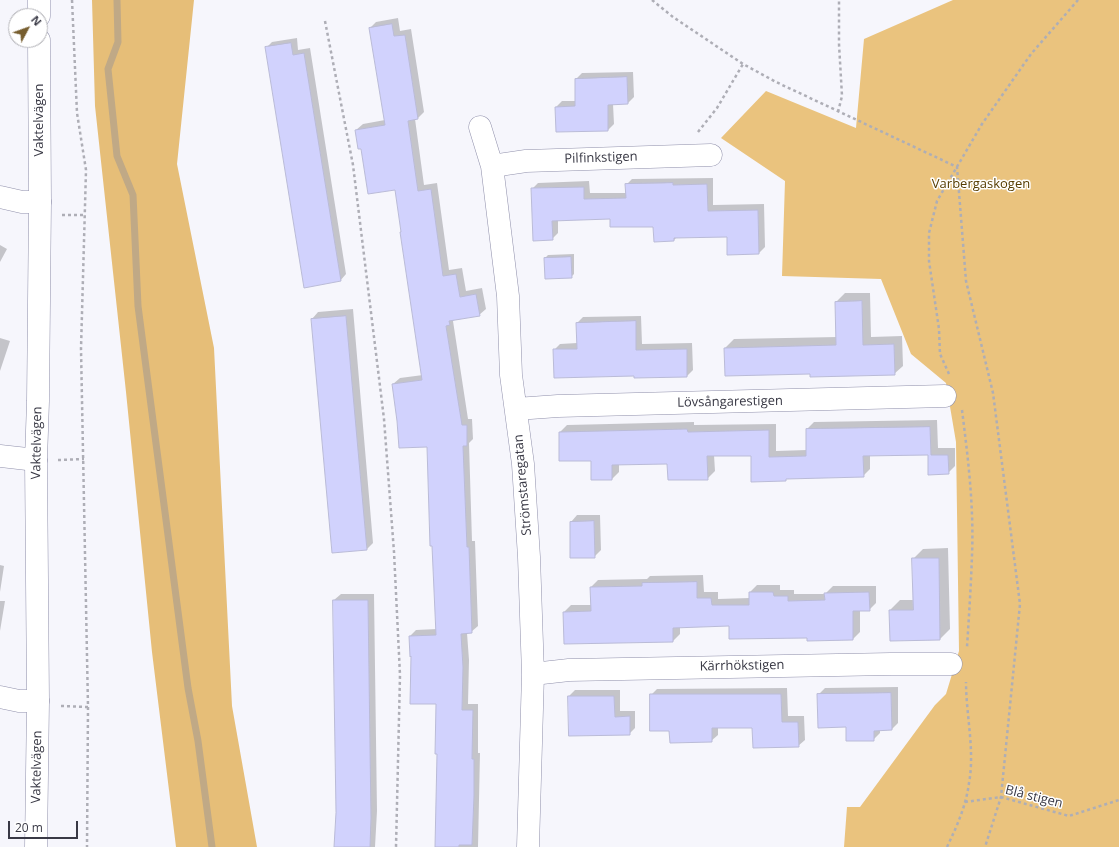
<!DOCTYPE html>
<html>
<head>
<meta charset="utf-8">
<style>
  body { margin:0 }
  #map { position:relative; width:1119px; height:847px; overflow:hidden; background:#f6f6fc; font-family:"Open Sans",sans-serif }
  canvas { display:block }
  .north { position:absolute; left:8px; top:8px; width:40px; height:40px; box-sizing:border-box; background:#fff; border:1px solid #b0b0b5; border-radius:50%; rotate:49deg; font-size:11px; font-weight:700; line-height:16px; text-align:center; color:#393945 }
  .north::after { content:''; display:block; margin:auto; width:14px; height:18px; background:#775e2f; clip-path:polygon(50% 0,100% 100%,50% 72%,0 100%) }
  .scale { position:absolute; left:8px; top:821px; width:70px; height:18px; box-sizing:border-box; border:2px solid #393945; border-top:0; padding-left:5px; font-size:12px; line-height:14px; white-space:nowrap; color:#393945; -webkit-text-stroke:3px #fff; paint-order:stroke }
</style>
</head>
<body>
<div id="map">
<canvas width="1119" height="847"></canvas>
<div class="north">N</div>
<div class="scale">20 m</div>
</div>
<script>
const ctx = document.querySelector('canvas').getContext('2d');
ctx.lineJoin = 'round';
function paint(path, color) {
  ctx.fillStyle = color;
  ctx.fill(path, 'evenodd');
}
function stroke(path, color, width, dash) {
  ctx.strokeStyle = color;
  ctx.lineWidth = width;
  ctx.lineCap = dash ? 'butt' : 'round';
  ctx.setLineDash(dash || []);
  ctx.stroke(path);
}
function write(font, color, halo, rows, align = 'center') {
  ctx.font = font + ' "Open Sans",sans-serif';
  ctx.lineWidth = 3;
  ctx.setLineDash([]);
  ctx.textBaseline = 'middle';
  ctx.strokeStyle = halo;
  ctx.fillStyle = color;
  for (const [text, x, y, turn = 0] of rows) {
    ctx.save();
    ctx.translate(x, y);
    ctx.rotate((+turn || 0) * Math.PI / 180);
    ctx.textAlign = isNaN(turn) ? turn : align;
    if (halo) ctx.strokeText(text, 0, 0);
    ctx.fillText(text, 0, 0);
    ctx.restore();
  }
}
const green = new Path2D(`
  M953,0H1119V847H844L847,807H860L935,705L946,694L959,651L956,442L946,383L911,354L881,279L782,276L785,181L721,138L766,91L856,128L864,39Z`);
const forest = new Path2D(`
  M92,0H194L177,164L214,348L232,706L257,847H176L152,652L126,392L95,106Z`);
const shadow = new Path2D(`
  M398,18L400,31L411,29L424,112L418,118L415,119L424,185L437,183L449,270L462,268L466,291L482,288L486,309L479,315L454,320L453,321L468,419H472L473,439L469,443L472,541H475L478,626L471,632L467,633L469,660L468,704H478V753H480L478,847H437L438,753L437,703L412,655L410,636L416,630L437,629L428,446L398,420L393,384L400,378L423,375L396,189L362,148L356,130L363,124L385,120L370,28L376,22Z
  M297,38L298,50L310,48L346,274L340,281L266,48L272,42Z
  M633,72L634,97L628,103L613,104L614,124L608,130L556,107L562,101H576V79L582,73Z
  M713,178V205L764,204L765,247L759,253L728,236L677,237L674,240L654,226L611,218L558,220V233L552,239L532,189L538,183L589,181L590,193H626V185L632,179Z
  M0,245L7,249L0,262Z
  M574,254V274L571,277L545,258L548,255Z
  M845,293H870L871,337L902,336L903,366L894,374L725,348L734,339L837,337L836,302Z
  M353,309L373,543L367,549L312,319L318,312Z
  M641,316L642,344L692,343L693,370L687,376L635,375L554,350L560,344L577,343V323L583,317Z
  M0,338L10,341L0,371Z
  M937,420L938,448H955V466L948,473L929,454L870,455V469L863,476L787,478L785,480L752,455H714L715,471L707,479L668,463L619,464V472L612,479L560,432L567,425L694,422V425L776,424V451L807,450V429L814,422Z
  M577,515H600L601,550L594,557H571V522Z
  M948,548L950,629L940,639L890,610L900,600H914L913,559L923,549Z
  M0,565L4,566L0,592Z
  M703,575L704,592H718V599L750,598V592L757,585H780V590H794V594H825L833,586H876V603L869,610H860V632L853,639L808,640V637L730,625L680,626V634L673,641L564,612L571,605H592L591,587L598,580L647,579L650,576Z
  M341,594H374L377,811L375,847H335L337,813L334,600Z
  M0,601H5L0,631Z
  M898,687V723L892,729H880V733L873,740L847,726L818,695L825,688Z
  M787,688L788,716H804L805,740L798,746L753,727H718V735L711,741L670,730L651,695L657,689Z
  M575,690H620V711H635V728L629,734L569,696Z`);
const stream = new Path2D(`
  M117,0L118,42L108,69L117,156L133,195L138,306L188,688L198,741L212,847`);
const building = new Path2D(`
  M392,24L394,36L405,35L418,119L408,121L418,191L431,189L443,276L456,274L460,297L476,294L480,316L449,321L450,325L446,326L462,425H467V446H463L467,547H469L472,633L461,634L463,667L462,710H473L472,759H474V796L472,845H459V847H435L437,754H435L436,704H410L411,656L410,657L409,636L436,635L432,546H430L427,447L399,448L397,421L392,384L422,380L400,232H401L395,190L368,194L361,149H358L355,130L385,125L369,28Z
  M291,43L293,55L304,53L341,281L304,288L265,47Z
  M627,77L628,104L608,105V131L556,132L555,107L575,106V79Z
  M673,183V185L707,184L708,211L758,210L759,254L727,255V237L674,238V241L654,242L653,227H610V219L552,221L553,240L533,241L531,188L584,187V199L626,198L625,184Z
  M571,257L572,278L545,279L544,258Z
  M862,301L863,345L894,344L895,375L810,377V374L725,376L724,348L836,345L835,302Z
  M346,316L367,550L332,553L311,319Z
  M636,321V350L687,349V377L634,378V376L554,378L553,349H577L576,323Z
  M930,427L931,455H948L949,474L928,475V455L863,456L864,477L786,479V481L751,482V456H707L708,480H668L667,464L612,465V480H591V461H559V432L687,429L688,432L769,430V457L806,456V429Z
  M594,521L595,558H570V522Z
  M912,558H939L940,640L890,641L889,610H913Z
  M697,582V598H711L712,605H749V592H773L774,596H788V601L825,600L824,593L869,592L870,611H853V640L807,641V638L729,639V626L673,628V642L564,644L563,612L591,611L590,587L642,586V583Z
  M333,600H368L371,818L370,847H334L336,813Z
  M891,693L892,730L874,731V741H846V727L818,728L817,694Z
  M650,694H781L782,722H798L799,747L753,748L752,728H712V742L670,743L669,731H650Z
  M568,696H614L615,717L630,716V735L569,736Z`);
const path = new Path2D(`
  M72,0L77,113L86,170L81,349L88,707L87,847
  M652,0L673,17L743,64L776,82L957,167L966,281L993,393L1020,604L1001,797L985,847
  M325,21L353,165L384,419L394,552L400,675L396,847
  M838,112L842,96L839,44V0
  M698,132L717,108L743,64
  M62,215H85
  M949,374L940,354L939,329L929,261V233L937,201L982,124L1031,54L1078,0
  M962,410C968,458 974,506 972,555C971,585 969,616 967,647
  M58,460L84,459
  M61,706L88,707
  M965,802L1001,797L1069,816L1119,800
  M947,847C957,826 966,806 969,783C975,750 966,715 966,682`);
const street = new Path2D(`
  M480,127L492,166L508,296L511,375L523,464L529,557L533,674L528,847
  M492,166L526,161L711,155
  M0,197L22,202H40
  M516,409L558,406L945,396
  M0,456L36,460
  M533,674L569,670L891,664H951
  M0,697L19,701H38`);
const secondary = new Path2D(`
  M39,16V0
  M36,847L38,701L36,460L38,401L40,202L39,40`);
const streetNames = [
  ["Vaktelvägen",39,120,-90],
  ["Pilfinkstigen",601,158,-2],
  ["Lövsångarestigen",730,402,-1],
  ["Vaktelvägen",37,443,-89],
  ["Strömstaregatan",523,485,-95],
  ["Kärrhökstigen",742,666,-1],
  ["Vaktelvägen",37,767,-89],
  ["Blå stigen",1034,797,14]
];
const parkNames = [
  ["Varbergaskogen",981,184]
];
paint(green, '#eac37e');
paint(forest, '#e6be78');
paint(shadow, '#0003');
stroke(stream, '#c0a986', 7);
paint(building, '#d1d2fd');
stroke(building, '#babbd7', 1);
stroke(street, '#9090ab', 23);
stroke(secondary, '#9090ab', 23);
stroke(path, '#aeaeb6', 2.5, [3, 3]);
stroke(street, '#fff', 22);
stroke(secondary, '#fff', 22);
write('13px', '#393945', '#fff', streetNames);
write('13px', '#563c00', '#fff', parkNames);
</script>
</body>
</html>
